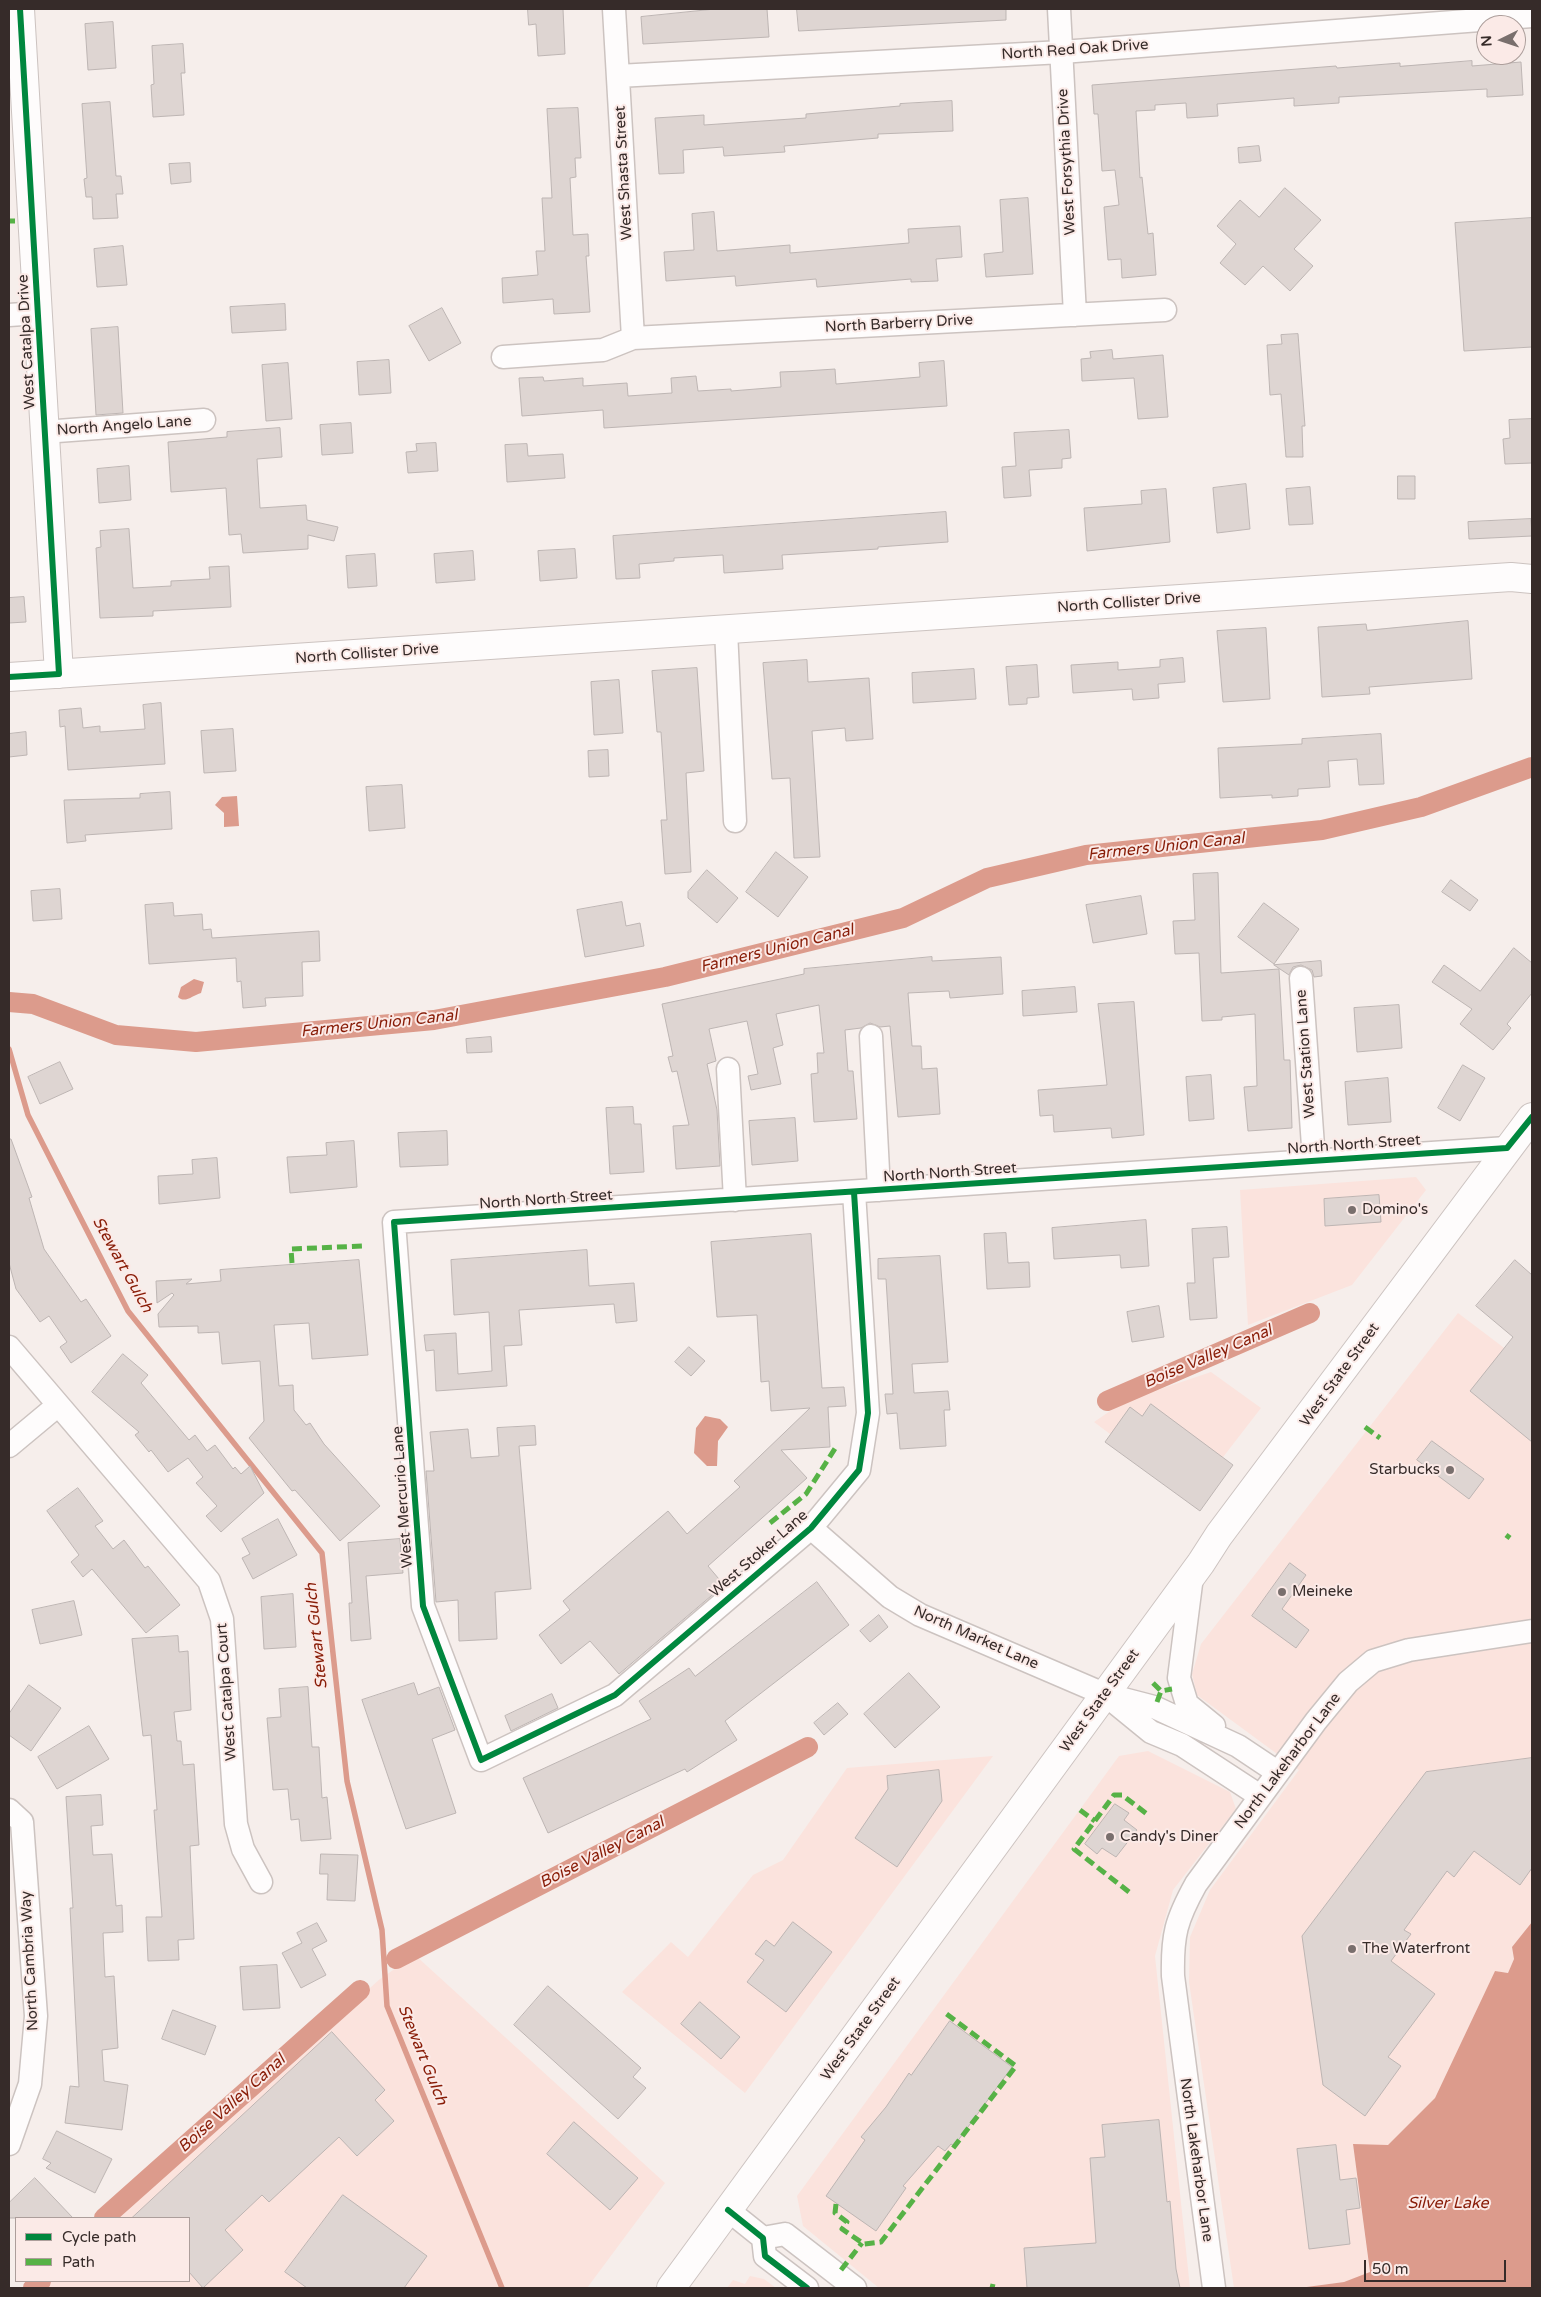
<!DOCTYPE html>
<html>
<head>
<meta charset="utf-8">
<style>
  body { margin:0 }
  #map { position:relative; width:1541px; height:2297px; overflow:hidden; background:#f6eeeb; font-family:"Varela Round",sans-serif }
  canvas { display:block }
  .frame { position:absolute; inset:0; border:10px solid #362b29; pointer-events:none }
  .legend { position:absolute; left:15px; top:2217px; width:175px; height:65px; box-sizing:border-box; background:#fbeae7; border:1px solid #ac9e9b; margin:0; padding:6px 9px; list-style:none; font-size:15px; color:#362b29 }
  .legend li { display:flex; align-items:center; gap:10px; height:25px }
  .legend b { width:25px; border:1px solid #ac9e9b }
  .north { position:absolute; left:1476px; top:15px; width:50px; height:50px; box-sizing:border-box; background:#fbeae7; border:1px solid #ac9e9b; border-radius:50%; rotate:266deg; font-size:14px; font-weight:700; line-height:20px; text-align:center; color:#362b29 }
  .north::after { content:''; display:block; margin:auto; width:18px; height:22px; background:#796f6d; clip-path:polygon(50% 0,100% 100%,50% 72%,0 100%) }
  .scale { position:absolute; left:1364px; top:2260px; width:142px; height:22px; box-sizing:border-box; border:2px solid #362b29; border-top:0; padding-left:6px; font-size:15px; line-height:18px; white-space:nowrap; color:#362b29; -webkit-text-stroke:4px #fbeae7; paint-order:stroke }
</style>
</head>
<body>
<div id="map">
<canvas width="1541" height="2297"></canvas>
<div class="frame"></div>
<ul class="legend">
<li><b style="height:6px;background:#00873e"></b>Cycle path</li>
<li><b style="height:6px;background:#56b246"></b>Path</li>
</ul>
<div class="north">N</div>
<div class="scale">50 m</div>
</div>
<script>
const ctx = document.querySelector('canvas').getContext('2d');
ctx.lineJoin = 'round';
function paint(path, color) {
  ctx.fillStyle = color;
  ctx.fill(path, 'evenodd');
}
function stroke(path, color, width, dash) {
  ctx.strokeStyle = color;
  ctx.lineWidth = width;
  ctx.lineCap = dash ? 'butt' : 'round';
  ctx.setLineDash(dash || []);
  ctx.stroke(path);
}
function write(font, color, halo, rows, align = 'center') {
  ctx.font = font + ' "Varela Round",sans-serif';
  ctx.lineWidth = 4;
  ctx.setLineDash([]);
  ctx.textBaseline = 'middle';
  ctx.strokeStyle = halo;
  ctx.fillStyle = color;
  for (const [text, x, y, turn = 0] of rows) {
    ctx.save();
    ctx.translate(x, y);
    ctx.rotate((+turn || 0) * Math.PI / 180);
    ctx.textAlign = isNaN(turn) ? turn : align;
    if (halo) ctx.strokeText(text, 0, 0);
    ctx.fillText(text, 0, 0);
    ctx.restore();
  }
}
const built = new Path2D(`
  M1416,1177L1426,1190L1352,1285L1248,1325L1240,1190Z
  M1458,1313L1532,1369V1922L1512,1947L1514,1959L1508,1973L1495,1971L1435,2098L1388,2145H1353L1370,2273L1344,2282L1299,2288H1234L1189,1982L1190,1937L1210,1890L1299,1770L1197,1695L1192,1674L1201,1644Z
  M1211,1372L1261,1408L1193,1496L1094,1422L1125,1401Z
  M1148,1751L1230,1792L1236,1809L1173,1890L1155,1956L1190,2288H879L803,2226L797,2196L1119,1756Z
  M993,1756L745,2093L622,1992L671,1942L688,1957L753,1875L783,1860L847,1768Z
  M415,1955L665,2183L587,2288H37L45,2281H189V2218H112L380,1979Z
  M750,2276L764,2279L776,2288H727L733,2280L745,2284Z`);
const water = new Path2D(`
  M237,796L239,826L224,827V813L215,805L222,797Z
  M194,979L204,982L201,993C193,995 185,1004 178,997L181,987Z
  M705,1416L720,1419L728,1427L718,1441L717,1466H707L694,1453L696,1428Z
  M1532,1922V2288H1299L1344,2282L1370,2272L1353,2144L1388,2145L1435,2098L1495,1971L1508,1973L1514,1959L1512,1947Z`);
const stream = new Path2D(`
  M9,1049L28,1115L128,1311L322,1553L347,1781L382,1930L387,2006L502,2288`);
const canal = new Path2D(`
  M9,1002L33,1004L116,1035L196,1042L434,1020L665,977L903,918L987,878L1086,855L1322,830L1421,807L1532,767
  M1107,1401L1310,1313
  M396,1959L808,1747
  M104,2218L360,1990
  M33,2288L41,2281`);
const building = new Path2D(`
  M528,9H563L565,54L538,56L536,24L529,25Z
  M715,9H767L769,37L643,44L641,17Z
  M797,9H1006V20L799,31Z
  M113,22L116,68L88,70L85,24Z
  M183,44L185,73H181L184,115L153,117L151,85L154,84L152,46Z
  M1472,61V66L1521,62L1523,95L1487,97V89L1339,97V103L1294,106V98L1217,104L1218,116L1187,118L1186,103L1155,105V110L1136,111L1140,178L1142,177L1148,234L1153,233L1156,275L1122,278L1121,259L1108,260L1104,207L1119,205L1115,170L1102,171L1098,114H1094L1092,85L1336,66L1337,68L1400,63V66Z
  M952,101L953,131L878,134V138L784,146L785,152L724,156L723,147L683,150L684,173L659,174L655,118L704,115V125L806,118V114L900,106V104Z
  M110,102L116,176H121L123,194H116L118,218L93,219L92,197H86L84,179L87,178L82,104Z
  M578,108L581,158H575L576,177L570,178L573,235L588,234L589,256H586L590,312L554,314L553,299L503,303L502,278L538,275L536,251H545L542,198H552L547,109Z
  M1259,146L1261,161L1239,163L1238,148Z
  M190,163L191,182L171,184L169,164Z
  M1285,188L1321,220L1294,249L1313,266L1290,291L1263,266L1245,285L1220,263L1236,244L1217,226L1240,200L1259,217Z
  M1028,198L1033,274L986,277L984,254L1003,252L1000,200Z
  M714,212L717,251L790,245V253L909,243L908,229L960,226L962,257L936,259L938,281L911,282V279L817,287L816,279L736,286L735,276L666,281L664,252L694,250L692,214Z
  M1532,218V347L1464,351L1455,223Z
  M123,246L127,285L97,287L94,249Z
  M285,304L286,330L232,333L230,307Z
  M442,308L461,343L429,361L409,326Z
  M118,327L123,413L96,415L91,329Z
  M1298,334L1305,426H1302L1303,457H1286L1281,394L1270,395L1267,345L1282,344L1281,335Z
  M1112,350L1113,359L1163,355L1168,417L1138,419L1134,378L1082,381L1081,359L1091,358L1090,352Z
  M389,360L391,393L359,395L357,362Z
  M944,361L947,406L604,428L603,410L522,416L519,378L543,377L544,381L583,378V386L627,383L628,396L672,393L671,378L696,376L698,391L731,389V391L781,387L780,372L805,371L835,369L836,384L920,377L919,363Z
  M288,363L292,419L266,421L262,365Z
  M1532,419V463L1505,464L1503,439L1510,438L1509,420Z
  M351,423L353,453L322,455L320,425Z
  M280,428L282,457L257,459L260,508L306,505L307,520L338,527L334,541L308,535V549L243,553L241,534L229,535L226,488L171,492L168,442L227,437V432Z
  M1069,430L1071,458L1062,459V468L1029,470L1031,496L1004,498L1002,467L1016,466L1014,433Z
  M436,443L438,471L408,473L406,452L417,451L416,444Z
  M527,444L528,456L563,454L565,478L507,482L505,445Z
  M129,466L131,500L99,503L97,469Z
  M1398,476H1415V499H1398Z
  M1246,484L1250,529L1217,533L1213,488Z
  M1310,487L1313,524L1289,525L1286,489Z
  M1166,489L1170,542L1087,551L1084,508L1142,504L1141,491Z
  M946,512L948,542L878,547V549L782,555L783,569L724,573L723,555L674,558V561L639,564L640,578L616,579L613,536Z
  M1531,519L1532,536L1469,539L1468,522Z
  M129,529L133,588L171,586V581L210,579L209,567L229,566L231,607L153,611V616L100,618L96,548L101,547L100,531Z
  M575,549L577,578L540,581L538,551Z
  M473,551L475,580L436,583L434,554Z
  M375,554L377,586L348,588L346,556Z
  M24,597L26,622L9,623V598Z
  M1468,621L1472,679L1369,687L1370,694L1322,697L1318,627L1366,624L1367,630Z
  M1266,628L1270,699L1223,702L1217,631Z
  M1183,658L1185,682L1158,684L1159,698L1133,700L1132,689L1073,693L1071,665L1118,662V670L1160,667V660Z
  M807,660L808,682L869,678L873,739L846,741L845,728L812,731L820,857L794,858L790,778L772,779L763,663Z
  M1037,665L1039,697L1027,698V704L1009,705L1006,667Z
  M697,668L704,771L686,773L691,872L665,874L661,820H667L661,732H657L652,671Z
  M974,669L976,699L913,703L912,673Z
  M619,680L623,733L594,735L591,682Z
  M161,703L165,764L68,770L65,726L60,727L59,710L81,708L83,728L100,726V732L145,729L143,705Z
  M233,729L236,771L204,773L201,731Z
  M26,732L27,755L9,757V734Z
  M1381,734L1384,784L1359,785L1357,759L1328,761L1330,787L1298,789V796L1272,798V795L1220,798L1218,748L1302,744V739Z
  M608,750L609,776L589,777L588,751Z
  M402,785L405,828L369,831L366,787Z
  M170,792L172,829L85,835L86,841L67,843L64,800L140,798V794Z
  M776,852L808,877L778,917L746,892Z
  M707,870L738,898L717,923L688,898V892Z
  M1218,873L1221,973L1279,969L1284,1060H1290L1292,1128L1248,1131L1244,1087L1257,1086L1255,1014L1222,1017V1020L1202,1021L1199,953L1175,954L1173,921L1195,920L1193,874Z
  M1451,880L1478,900L1470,911L1442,892Z
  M60,889L62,919L33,921L31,891Z
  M1141,896L1147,934L1093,943L1086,905Z
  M622,902L626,926L640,923L644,946L585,957L577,910Z
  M173,903L174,916L202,914L203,930L211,929L212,938L319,931L320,961L302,962L303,996L265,998L266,1006L243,1008L241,981L237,982L236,958L149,964L145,905Z
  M1264,903L1299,929L1274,964L1238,937Z
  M1514,948L1532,963V993L1507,1024L1511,1028L1493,1050L1460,1024L1472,1009L1432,982L1444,965L1480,991Z
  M932,957V961L1001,957L1003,994L950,998L949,991L908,993L912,1046H921L922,1069L937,1068L940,1114L898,1117L890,1026L880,1027L870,1023L861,1028L845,1030L848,1071H853L857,1119L814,1122L811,1074L818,1073L817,1053H824L819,1005L776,1014L783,1045L773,1048L781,1084L751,1090L748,1076L758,1074L747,1021L709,1029L716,1061L707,1064L717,1110L720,1166L676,1169L673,1126L689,1125L677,1071L672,1072L668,1057L673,1056L662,1004L804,974V969Z
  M1321,961L1322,976L1314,977L1312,970L1301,965L1293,967L1289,975L1274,965Z
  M1075,987L1077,1012L1023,1016L1022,991Z
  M1134,1002L1144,1135L1112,1138L1111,1128L1054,1132L1053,1115L1040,1116L1038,1090L1107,1085L1098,1004Z
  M1399,1005L1402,1048L1357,1052L1354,1008Z
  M491,1037L492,1052L467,1053L466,1039Z
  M60,1062L73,1089L40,1104L28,1077Z
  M1463,1065L1485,1078L1460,1121L1438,1108Z
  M1211,1075L1214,1119L1189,1121L1186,1077Z
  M1388,1078L1391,1122L1348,1125L1345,1082Z
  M633,1107L634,1124H641L644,1172L610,1174L606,1108Z
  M795,1118L798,1161L752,1165L749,1121Z
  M447,1131L448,1165L400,1167L398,1133Z
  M9,1139H11L32,1197L29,1198L44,1249L81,1302L86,1299L111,1336L71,1363L60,1347L67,1342L49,1316L40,1322L16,1289L9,1263Z
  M354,1141L357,1187L290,1193L287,1157L327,1155L326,1143Z
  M217,1158L220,1198L159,1204L158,1176L193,1174L192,1160Z
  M1379,1195L1381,1222L1325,1226L1324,1199Z
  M1146,1220L1149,1266L1121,1268L1120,1255L1054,1259L1052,1228Z
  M1227,1227L1229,1257L1213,1258L1217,1318L1190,1320L1187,1283H1195L1192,1229Z
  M1006,1233L1008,1263L1029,1262L1030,1287L987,1289L984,1234Z
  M811,1234L822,1388L844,1387L846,1406L828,1407L830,1447L781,1450L807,1478L708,1566L724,1585L619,1674L590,1641L561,1664L539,1635L570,1610L563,1601L668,1511L687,1534L740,1487L734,1481L810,1408L771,1411L769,1381L761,1382L757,1315L717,1317L711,1242Z
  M587,1250L589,1286L634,1283L637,1321L616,1323L614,1304L519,1310L522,1345L504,1346L507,1386L436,1391L434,1350L426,1351L424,1335L456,1333L458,1374L492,1371L489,1312L454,1315L451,1260Z
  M940,1256L948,1362L912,1364L914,1393L948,1391L950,1410H944L946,1446L900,1449L897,1413L887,1414L885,1394H893L886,1279H878V1259Z
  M359,1260L368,1355L312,1359L309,1323L274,1325L279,1386L293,1385L294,1410L306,1425L310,1423L324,1444L380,1506L340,1541L295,1490L292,1491L249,1438L264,1421L260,1361L222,1364L219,1332L198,1333V1326L159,1327L158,1314L174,1295L172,1293L157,1303L156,1281L192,1279L186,1284L221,1281L220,1270Z
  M1515,1260L1532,1275V1442L1470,1391L1513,1337L1476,1306Z
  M1159,1306L1164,1337L1132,1342L1127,1312Z
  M689,1347L705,1361L691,1376L675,1362Z
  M123,1354L148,1375L141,1383L189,1440L195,1435L207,1451L215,1445L233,1469L235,1467L241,1474L250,1466L264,1493L221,1532L206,1516L217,1506L196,1483L203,1477L188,1458L168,1472L151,1450L149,1452L135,1435L139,1432L92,1392Z
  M1151,1404L1233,1465L1200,1511L1105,1442L1130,1407L1142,1416Z
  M535,1426L536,1445L519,1446L531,1589L495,1592L497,1639L459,1641L458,1600L436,1602L426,1471H434L430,1432L468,1429L471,1458L499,1456L497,1428Z
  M1432,1441L1484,1479L1469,1499L1417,1460Z
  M78,1488L103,1521L95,1526L113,1549L124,1540L145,1568L148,1566L180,1605L146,1633L92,1569L83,1577L71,1562L79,1555L47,1511Z
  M278,1519L297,1555L253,1579L242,1558L250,1554L242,1539Z
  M400,1539L403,1573L366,1576L371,1639L351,1641L349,1603H352L348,1543Z
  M1290,1563L1306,1575L1282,1609L1309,1630L1296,1648L1252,1616Z
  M817,1582L849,1625L725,1721L737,1740L687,1772L685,1769L548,1833L523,1778L651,1719L639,1701L689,1668L695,1676Z
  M293,1594L296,1647L264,1649L261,1597Z
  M74,1601L82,1635L40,1644L32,1610Z
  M879,1615L888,1627L870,1642L860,1631Z
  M178,1636L179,1652L188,1651L191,1710L174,1712L177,1741H181L183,1765L194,1764L199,1845L190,1846L194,1939L178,1940L179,1960L148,1961L146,1917H162L154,1810H157L151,1735L143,1736L132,1639Z
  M909,1673L940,1707L895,1748L864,1714Z
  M414,1683L418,1695L439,1687L455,1730L432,1739L456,1813L406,1829L362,1700Z
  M29,1685L61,1708L31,1751L9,1735V1714Z
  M308,1687L312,1747H319L322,1798L327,1797L331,1839L301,1841L299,1819L291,1820L288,1789L273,1790L267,1718L281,1717L279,1689Z
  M552,1694L558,1708L511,1731L505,1716Z
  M838,1703L848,1714L824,1735L814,1723Z
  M89,1726L109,1759L57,1789L38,1757Z
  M1532,1758V1868L1520,1885L1474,1851L1454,1877L1447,1871L1404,1930L1411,1934L1391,1961L1435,1994L1388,2057L1401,2066L1365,2116L1323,2085L1302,1936L1426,1772Z
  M939,1770L942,1801L897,1867L855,1838L888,1789L887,1776Z
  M101,1795L103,1825L91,1826L93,1855L112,1854L116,1906L122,1905L123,1932L103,1933L105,1977L114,1976L118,2048L102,2050L104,2081L128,2085L122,2130L65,2123L70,2086L79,2087L70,1908H73L66,1797Z
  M1115,1804L1129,1813L1124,1820L1137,1830L1116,1857L1102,1848L1097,1854L1085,1844Z
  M321,1854L358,1855L355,1901L327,1900L328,1874H320Z
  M793,1922L832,1952L786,2012L747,1982L764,1960L755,1954L766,1940L774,1946Z
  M317,1923L327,1941L312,1949L326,1975L301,1988L282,1953L302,1943L297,1933Z
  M277,1965L280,2008L243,2010L240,1967Z
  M548,1986L641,2068L633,2077L646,2088L618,2119L514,2025Z
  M700,2002L740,2037L721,2059L681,2024Z
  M173,2010L216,2026L205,2055L162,2039Z
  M950,2021L1012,2067L954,2146L951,2144L945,2151L938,2146L903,2186L906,2188L876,2231L826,2196L865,2140L861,2137L886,2107L909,2073L911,2075Z
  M332,2032L385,2090L375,2100L394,2121L357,2156L339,2137L269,2202L262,2195L225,2230L243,2250L203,2288L189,2272V2218H132Z
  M1159,2120L1167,2202L1170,2201L1176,2269L1180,2288H1027L1024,2248L1096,2243L1090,2158L1105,2157L1102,2125Z
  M574,2122L638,2178L610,2210L547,2154Z
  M57,2131L112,2159L95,2193L46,2168L51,2163L43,2159Z
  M1336,2145L1340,2180L1356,2178L1360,2208L1346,2210L1350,2244L1309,2249L1297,2149Z
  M35,2178L73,2218H9V2203Z
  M343,2195L427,2256L404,2288H307L285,2272Z`);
const minor = new Path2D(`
  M614,9L633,338
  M1059,9L1075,315
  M618,76L1062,52L1532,16
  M9,315L38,313
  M503,357L603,350L633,338L1165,310
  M44,432L204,420
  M726,630L735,821
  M1301,978L1314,1160
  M871,1036L879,1190
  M728,1069L735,1200
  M854,1192L868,1413L859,1470L811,1528L615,1695L481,1760L423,1606L394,1222L1507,1148
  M9,1347L209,1581L222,1619L236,1824L243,1849L261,1882
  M9,1446L57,1406
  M811,1528L890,1597L920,1615L1104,1694L1154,1707L1238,1746L1277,1772
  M1192,1576L1179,1678L1187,1704L1214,1726
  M1113,1701L1151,1732L1182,1745L1260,1796
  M9,1810L22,1822L36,2016L30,2084L9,2144
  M728,2210L763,2238L765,2256L807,2288
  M763,2238L785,2234L855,2288
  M1214,2288L1173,1976C1172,1935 1176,1920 1196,1884L1316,1721L1348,1682L1373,1661L1409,1650L1532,1631`);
const tertiary = new Path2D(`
  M20,9L59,674
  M9,677L1511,577L1532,579`);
const primary = new Path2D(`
  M671,2288L1201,1563L1219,1535L1532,1117`);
const quiet = new Path2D(`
  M9,221H15
  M292,1263L291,1249L363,1246
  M1365,1427L1380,1438
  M770,1523L806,1494L836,1447
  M1506,1535L1510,1538
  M1153,1683L1161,1691L1172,1689
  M1157,1702L1161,1691
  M1080,1810L1095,1821
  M1129,1892L1074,1849L1114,1795H1122L1147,1814
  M836,2204L835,2213L847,2222L842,2229L864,2244L881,2242L1016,2066L944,2012
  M841,2270L862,2243
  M992,2288L993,2284`);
const cycleway = new Path2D(`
  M9,677L59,674L20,9
  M854,1192L868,1413L859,1470L811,1528L615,1695L481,1760L423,1606L394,1222L1507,1148L1532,1117
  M728,2210L763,2238L765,2256L807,2288`);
const markers = [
  [1352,1210,5,"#796f6d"],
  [1450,1470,5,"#796f6d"],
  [1282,1592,5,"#796f6d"],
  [1110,1837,5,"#796f6d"],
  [1352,1949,5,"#796f6d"]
];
const streetNames = [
  ["North Red Oak Drive",1075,50,-4],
  ["West Forsythia Drive",1067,162,-93],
  ["West Shasta Street",624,173,-93],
  ["North Barberry Drive",899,324,-3],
  ["West Catalpa Drive",27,342,-93],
  ["North Angelo Lane",124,426,-4],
  ["North Collister Drive",1129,603,-4],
  ["North Collister Drive",367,654,-4],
  ["West Station Lane",1306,1054,-94],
  ["North North Street",1354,1145,-4],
  ["North North Street",950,1173,-4],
  ["North North Street",546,1200,-4],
  ["West State Street",1340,1375,-54],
  ["West Mercurio Lane",403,1497,-94],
  ["West Stoker Lane",759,1554,-41],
  ["North Market Lane",976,1638,24],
  ["West Catalpa Court",227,1692,-94],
  ["West State Street",1100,1701,-54],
  ["North Lakeharbor Lane",1288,1761,-53],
  ["North Cambria Way",30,1961,-93],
  ["West State Street",861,2029,-54],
  ["North Lakeharbor Lane",1196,2160,82]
];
const poiNames = [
  ["Domino's",1362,1210],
  ["Starbucks",1440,1470,"right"],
  ["Meineke",1292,1592],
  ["Candy's Diner",1120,1837],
  ["The Waterfront",1362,1949]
];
const waterNames = [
  ["Farmers Union Canal",1166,847,-6],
  ["Farmers Union Canal",777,949,-14],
  ["Farmers Union Canal",379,1024,-6],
  ["Stewart Gulch",122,1265,61],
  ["Boise Valley Canal",1208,1357,-23],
  ["Stewart Gulch",317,1636,-96],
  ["Boise Valley Canal",602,1853,-27],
  ["Stewart Gulch",422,2055,68],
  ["Boise Valley Canal",232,2104,-42],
  ["Silver Lake",1448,2204]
];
paint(built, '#fbe3dd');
paint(water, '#dc9b8c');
stroke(stream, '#dc9b8c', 5.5);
stroke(canal, '#dc9b8c', 20);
paint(building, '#ded5d2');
stroke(building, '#bdb5b3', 1);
stroke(minor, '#ccc3c0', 25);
stroke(tertiary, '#ccc3c0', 30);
stroke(primary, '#ccc3c0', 30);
stroke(minor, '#fefcfc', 22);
stroke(tertiary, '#fefcfc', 28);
stroke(primary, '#fefcfc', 28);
stroke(quiet, '#56b246', 5, [10, 5]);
stroke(cycleway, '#00873e', 6);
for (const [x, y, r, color] of markers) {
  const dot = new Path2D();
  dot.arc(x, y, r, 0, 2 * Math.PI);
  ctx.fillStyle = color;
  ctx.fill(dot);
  stroke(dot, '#fbeae7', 2);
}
write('15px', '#362b29', '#fbeae7', streetNames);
write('15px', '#362b29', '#fbeae7', poiNames, 'left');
write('italic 16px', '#881c07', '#fbeae7', waterNames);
</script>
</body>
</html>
